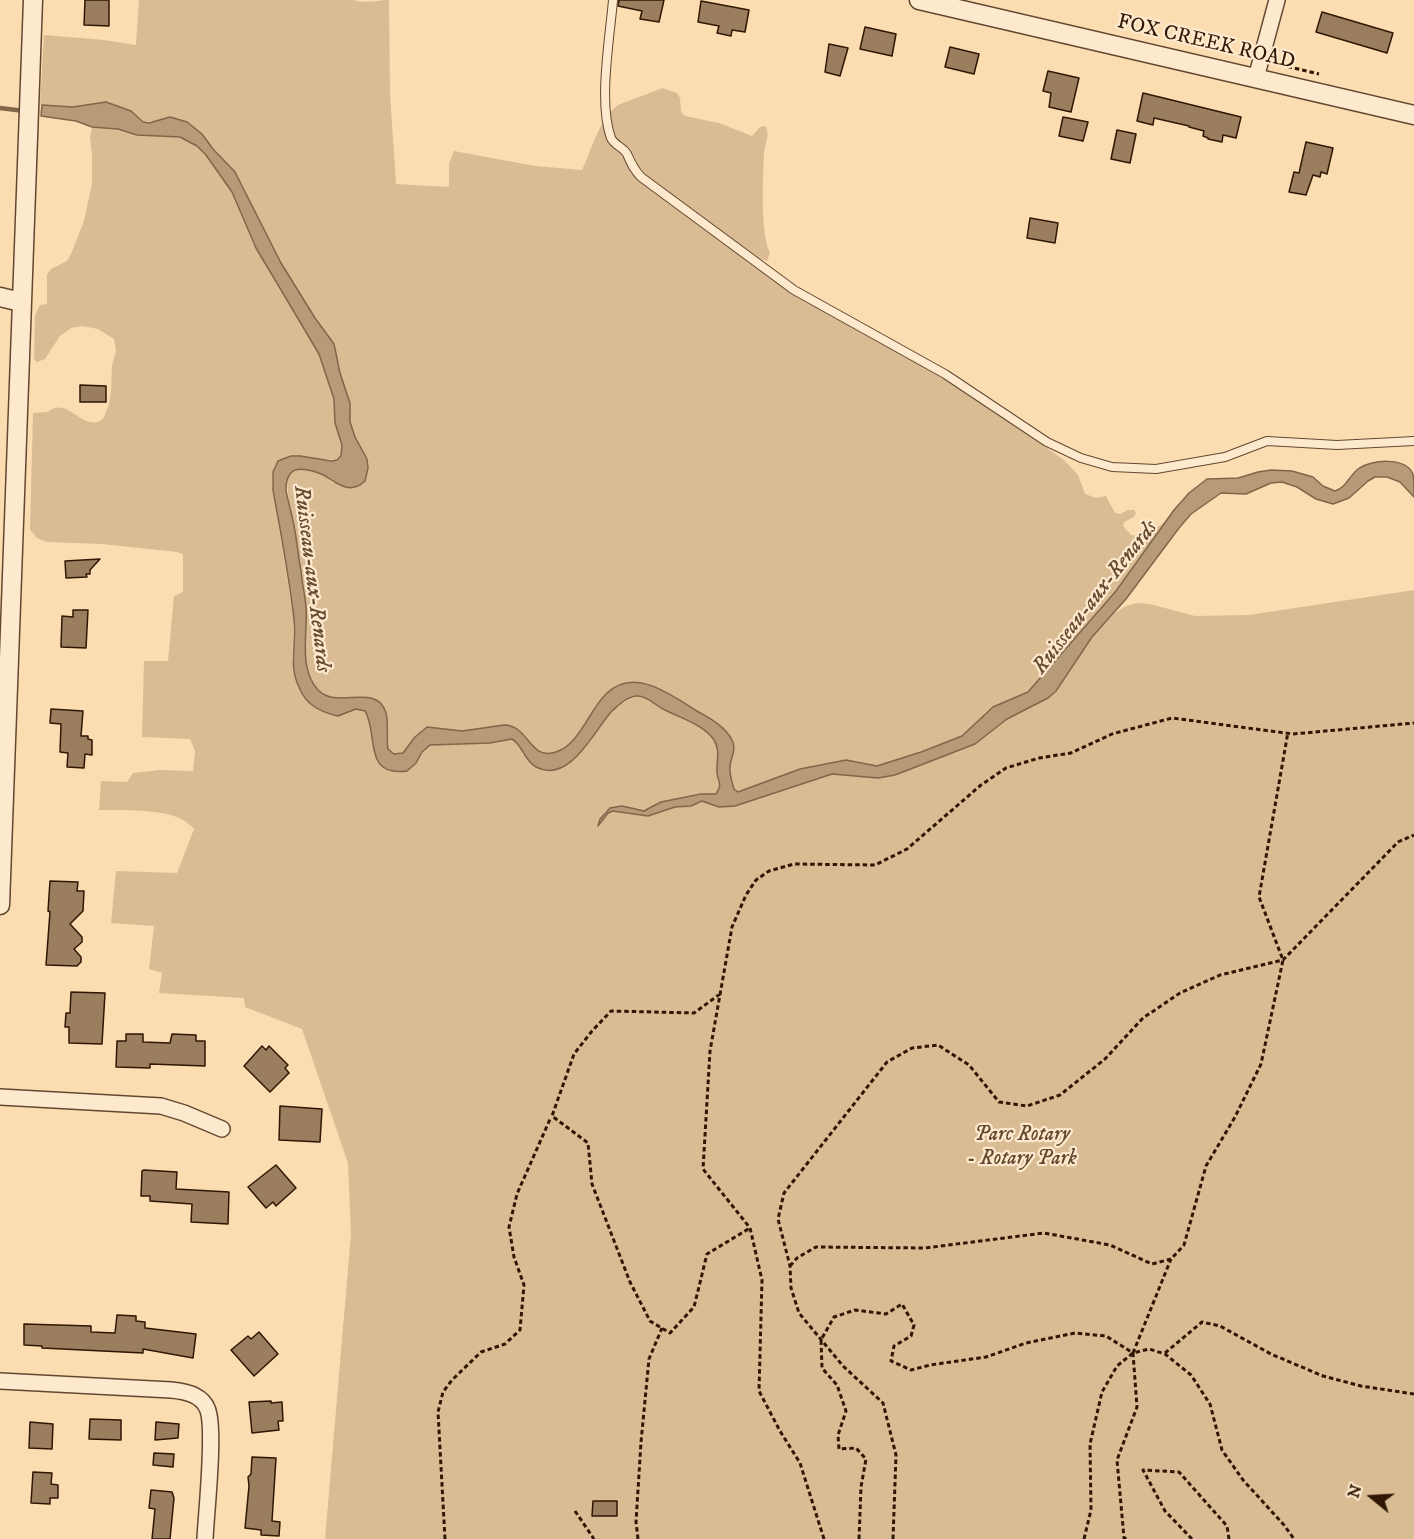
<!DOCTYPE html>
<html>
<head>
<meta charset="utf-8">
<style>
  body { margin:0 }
  #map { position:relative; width:1414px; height:1539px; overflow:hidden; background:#fcddb2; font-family:"IM FELL DW Pica",serif }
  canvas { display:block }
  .north { position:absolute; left:1342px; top:1467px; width:60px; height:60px; -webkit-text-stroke:4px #fde9cd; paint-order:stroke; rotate:288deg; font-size:16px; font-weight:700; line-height:24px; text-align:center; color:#301704 }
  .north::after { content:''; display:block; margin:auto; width:21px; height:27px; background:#301704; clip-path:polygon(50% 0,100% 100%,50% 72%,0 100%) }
</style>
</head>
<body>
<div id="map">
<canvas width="1414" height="1539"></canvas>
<div class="north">N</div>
</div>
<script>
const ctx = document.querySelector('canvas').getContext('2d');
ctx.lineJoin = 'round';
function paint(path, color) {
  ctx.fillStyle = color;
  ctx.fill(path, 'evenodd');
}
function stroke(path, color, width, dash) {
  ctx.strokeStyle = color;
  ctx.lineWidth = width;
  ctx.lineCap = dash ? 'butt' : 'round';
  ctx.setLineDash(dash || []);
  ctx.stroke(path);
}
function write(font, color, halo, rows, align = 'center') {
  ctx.font = font + ' "IM FELL DW Pica",serif';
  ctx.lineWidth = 4.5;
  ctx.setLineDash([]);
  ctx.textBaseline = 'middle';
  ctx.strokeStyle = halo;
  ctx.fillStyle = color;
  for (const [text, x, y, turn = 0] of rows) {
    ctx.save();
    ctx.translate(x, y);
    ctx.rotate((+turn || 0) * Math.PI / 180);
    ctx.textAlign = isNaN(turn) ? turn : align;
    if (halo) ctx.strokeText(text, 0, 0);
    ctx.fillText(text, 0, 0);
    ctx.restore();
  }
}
const green = new Path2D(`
  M139,0H353C366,4 376,0 389,0L390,93L396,184L449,187V163L454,151L535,166L582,170C592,149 599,119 618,105L663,88L677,93L680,98L681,112L685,116L719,123L752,136L760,127L765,126C771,133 765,143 764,152C763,176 760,234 770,253L767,261L760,259L687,207L645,174L634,162L641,180L793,293L944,377L1064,460L1078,475L1085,494L1096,498L1106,496L1115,513L1120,514L1128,510H1134L1136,513L1134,517L1124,522L1123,526L1131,535C1145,537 1154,530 1165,522L1116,591L1028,692L993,708L962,736L883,765L877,766L841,761L800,769L738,792L734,789L729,768L731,761L724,730L715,722L672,695H604C593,713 558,777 532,746C524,737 517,725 504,725L462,731L427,727L415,737L403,754H394L388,749C386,738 389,724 385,713C373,679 333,717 312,682C299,660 308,630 306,606C305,591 301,576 299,561C297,544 283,486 289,476C297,461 324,475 333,483L367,459L355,437L350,422V403L340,373L334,344L315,318L281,263L235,172L194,127L156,121L143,122L131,111L106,102L73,107L40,105L44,35L104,40L136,45Z
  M92,127L118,129L137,135L180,137L197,146L213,164L237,201L250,236L275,282L319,354L334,399L335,423L342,445L341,456L337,460L291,456L275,465L272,480L273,490L294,621L292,658L298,686L349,713L356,709H362C373,721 370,740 374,755L411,768L422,752L430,745L490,743L512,739C529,748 524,771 551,769C560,768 566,767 573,761C588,743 616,695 641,697L703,729L715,742L718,749L717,766L720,788L716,794H701L661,802L644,811L630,808L605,811L599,825L608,813L613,811L648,816L675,807L691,806L702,801L719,807L735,806L832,774L878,778L895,775L975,744L1007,719L1039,703L1065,679L1092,637L1115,613L1126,606L1137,603L1150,604L1195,616L1249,615L1414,590V1539H325L351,1234L348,1163L302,1029L245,1007L244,998L159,993L162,973L149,969L154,926L111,923L116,871L177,873L194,829C191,826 187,822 183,820C166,809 120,810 99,810L101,781L127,782L133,773L160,770L193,771L195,751L190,739L142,737L144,661H168L174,596L183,592V554L177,552L102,544L47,542L37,538L30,530L33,413L48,412C68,395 83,434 103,419L109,405L111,390L112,365L116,351L114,339L98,329L82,326L71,328L60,336L45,359L37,362L34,359L35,315L40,305L47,304V275L51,269L67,261L71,254L84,221L92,184V155L90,137Z`);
const water = new Path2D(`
  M106,102L131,111L143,122L149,123L170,117L187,122L202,134L213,149L235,172L281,263L315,318L334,344L340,373L350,403V422L355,437L367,459L368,468L365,481C350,495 338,484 325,476C318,472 297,465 291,473C287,477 286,484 286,490C288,502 292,514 294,526C297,540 298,556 301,571C302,583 305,595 306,607C308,634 298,668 318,690C337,710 377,682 386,713C389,724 386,737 388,749L394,754L403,753L415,737L427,727L462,731L504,725C529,725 529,761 556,752C579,745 590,709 606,694C634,666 671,695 697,711C709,718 725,726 732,740C737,750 731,756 730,766C729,773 732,782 734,789L738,792L800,769L846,760L877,766L921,752L962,736L993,707L1028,692L1116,591L1174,510L1189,493L1207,479L1238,478L1258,472L1271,470L1292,471L1313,477L1323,486L1335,491C1347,487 1349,476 1358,469C1371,459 1406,457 1413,474C1414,480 1414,490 1414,497L1400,482L1387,477H1375L1368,481L1349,498L1333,504L1316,499L1297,487L1282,482L1271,483L1246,494L1221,493L1191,514L1179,528L1126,599L1092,637L1056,691L1048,698L1007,719L975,744L895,775L878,778L832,774L735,806L719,807L702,801L691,806L675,807L648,816L613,811L608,813L598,826L600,819L610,808L622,806L644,811L661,802L701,794H716C723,784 718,782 717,773C716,761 721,751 714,740C703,724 680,718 663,709C655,705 647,696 638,696C628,696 620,704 613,710C595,728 571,785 536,767C524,761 523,745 512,739L490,743L430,745L422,752L416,763L407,771C362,777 379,734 365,711L356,709L338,716C320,712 306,705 299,687C288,665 297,642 294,619C289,576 281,533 273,490V472L278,461L291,456H300L332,461L337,460L341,456L342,445L335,423L334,399L319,354L256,248L232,192L206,155L197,146L180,137L137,135L118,129L92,127L76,121L41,116L42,105L73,107Z`);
const stream = new Path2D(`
  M0,108L24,111`);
const building = new Path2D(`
  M85,0H109V26L84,25Z
  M619,0H664L659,22L640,19L642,11L618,6Z
  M701,1L749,10L745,32L732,30L731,36L717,33L719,26L698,22Z
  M1322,12L1393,33L1387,53L1316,32Z
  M865,27L896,34L892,56L860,49Z
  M829,44L848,48L840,76L825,72Z
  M950,47L979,54L974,74L945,67Z
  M1048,71L1079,78L1071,112L1049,107L1051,93L1043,91Z
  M1143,93L1241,117L1236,138L1223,135L1222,142L1208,139V138L1203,136L1204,131L1189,127V126L1154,118L1153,125L1137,121Z
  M1063,117L1088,122L1083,141L1059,136Z
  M1117,130L1136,134L1130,163L1111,159Z
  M1306,142L1333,148L1327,174L1321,172L1320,177L1313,175L1306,195L1289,192L1294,172L1299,173Z
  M1030,218L1058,223L1055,243L1027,238Z
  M80,385L106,386V402H80Z
  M100,559L90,570V574H86L87,577L66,578L65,561Z
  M73,610H88L86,648L61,647L62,616L73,617Z
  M51,709L83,711L81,736H88V739L92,740V755L85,754L84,768L67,767L68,753L60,752L61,724L50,723Z
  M50,881L78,882L77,891H84L83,911L70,924L82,937V942L74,949L81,957V962L77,966L46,965L50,912L48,911Z
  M71,992L105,993L102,1044L69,1043V1027H65L66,1013H70Z
  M126,1034H143V1042L170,1043L172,1034L196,1035V1041H205V1066L150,1064V1068L116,1067L117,1041H126Z
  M262,1046L266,1050L269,1046L288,1065L285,1068L289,1073L270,1092L244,1066Z
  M280,1106L322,1109L320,1142L279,1140Z
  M276,1165L296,1188L276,1206L273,1202L266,1208L248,1187Z
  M144,1170L177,1172L176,1189L229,1192L228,1224L191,1222L192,1204L150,1201V1196H141L142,1171Z
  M117,1315L136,1316V1321L145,1322V1328L196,1334L193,1358L143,1349V1353L42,1348V1346L24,1345V1324L91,1326V1332L115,1333Z
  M259,1332L278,1354L254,1376L231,1350L248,1336L251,1339Z
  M271,1401V1403L282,1402L283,1421H278L279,1430L252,1433L249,1402Z
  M90,1419L121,1420V1440L89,1439Z
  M30,1422L53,1424L52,1449L29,1448Z
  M156,1422L179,1424L178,1438L155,1440Z
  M154,1453L174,1454L173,1467L153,1465Z
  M252,1457L276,1458L272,1521L280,1522L279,1536L261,1535V1530L245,1528L249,1486L248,1477L251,1474Z
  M33,1472L52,1473L51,1484L58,1485V1498H50V1504L31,1503Z
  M151,1490L172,1492L174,1498L170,1539H152L155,1509L149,1508Z
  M593,1501H617V1516H592Z`);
const path = new Path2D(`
  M1273,63L1319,74
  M720,994L694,1013L611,1011L592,1031L574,1054L552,1116L588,1143L592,1184L630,1282L650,1321L670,1333L694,1307L707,1254L750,1228
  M790,1266L797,1258L816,1247L925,1248L1044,1233L1110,1245L1152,1264L1171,1259L1184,1245L1206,1166L1235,1117L1261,1064L1283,960L1259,897L1288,732
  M1133,1353L1171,1259
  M1165,1353L1202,1322L1220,1326L1271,1354L1323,1376L1361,1386L1414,1394
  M575,1511L594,1539
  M445,1539L438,1412L443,1392L452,1380L481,1352L505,1344L520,1330L524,1285L514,1257L509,1227L517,1194L551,1117
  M638,1539L636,1522L641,1442L649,1359L662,1328
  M824,1539L800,1463L780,1431L759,1391L762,1280L750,1228L703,1169L710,1051L732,927L746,895L756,880L769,871L794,864L875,865L907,849L981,785L1006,768L1039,758L1071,753L1112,734L1172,718L1293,734L1414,723
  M859,1539L861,1487L866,1459L856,1448L839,1449L838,1435L846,1411L837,1385L822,1368L821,1340L834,1317L855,1310L886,1314L902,1304L914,1325L911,1336L894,1346L891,1361L911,1370L930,1365L986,1357L1026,1343L1075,1333L1106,1336L1133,1353L1137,1407L1117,1460L1124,1538L1128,1539
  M893,1539L896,1455L883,1403L843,1366L799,1313L791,1288L790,1266L778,1219L784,1193L887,1062L912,1048L938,1045L969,1065L999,1102L1027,1106L1060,1095L1105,1059L1143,1018L1180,993L1220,975L1283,960L1398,842L1414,835
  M1084,1539L1091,1510L1090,1444L1102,1392L1117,1366L1133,1353L1149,1349L1165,1354L1191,1375L1210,1404L1222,1450L1243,1480L1284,1525L1294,1539
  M1192,1539L1165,1511L1143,1470L1179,1472L1227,1526L1229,1539`);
const service = new Path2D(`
  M613,0C610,37 598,103 611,138C614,145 623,147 627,154C631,163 634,170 641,177L794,290L945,374L1047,442L1081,458L1112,467L1156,469L1225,457L1267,441L1337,445L1414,441`);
const minor = new Path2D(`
  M1256,78L1277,0
  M0,1097L161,1106L184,1113L222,1129
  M0,1381L171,1390C184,1391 201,1394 207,1408C216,1426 206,1514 205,1539`);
const tertiary = new Path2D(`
  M919,0L1414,115
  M0,297L21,302
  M0,905L33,0`);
const streetNames = [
  ["FOX CREEK ROAD",1206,43,13]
];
const parkNames = [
  ["Parc Rotary",1022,1136],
  ["- Rotary Park",1022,1160]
];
const waterNames = [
  ["Ruisseau-aux-Renards",311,579,83],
  ["Ruisseau-aux-Renards",1096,598,-52]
];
paint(green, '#d9bb94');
paint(water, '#b79a77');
stroke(water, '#816649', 1.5);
stroke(stream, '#816649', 4.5);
paint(building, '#9a7e5e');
stroke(building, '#301704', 1.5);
stroke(service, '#634830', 10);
stroke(minor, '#634830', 18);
stroke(tertiary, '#634830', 21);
stroke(path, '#301704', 3, [4.5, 3]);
stroke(service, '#fde9cd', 8);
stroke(minor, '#fde9cd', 15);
stroke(tertiary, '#fde9cd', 18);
write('21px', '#301704', '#fde9cd', streetNames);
write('italic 21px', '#63482f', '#fde9cd', parkNames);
write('italic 22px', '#664b32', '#fde9cd', waterNames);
</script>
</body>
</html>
